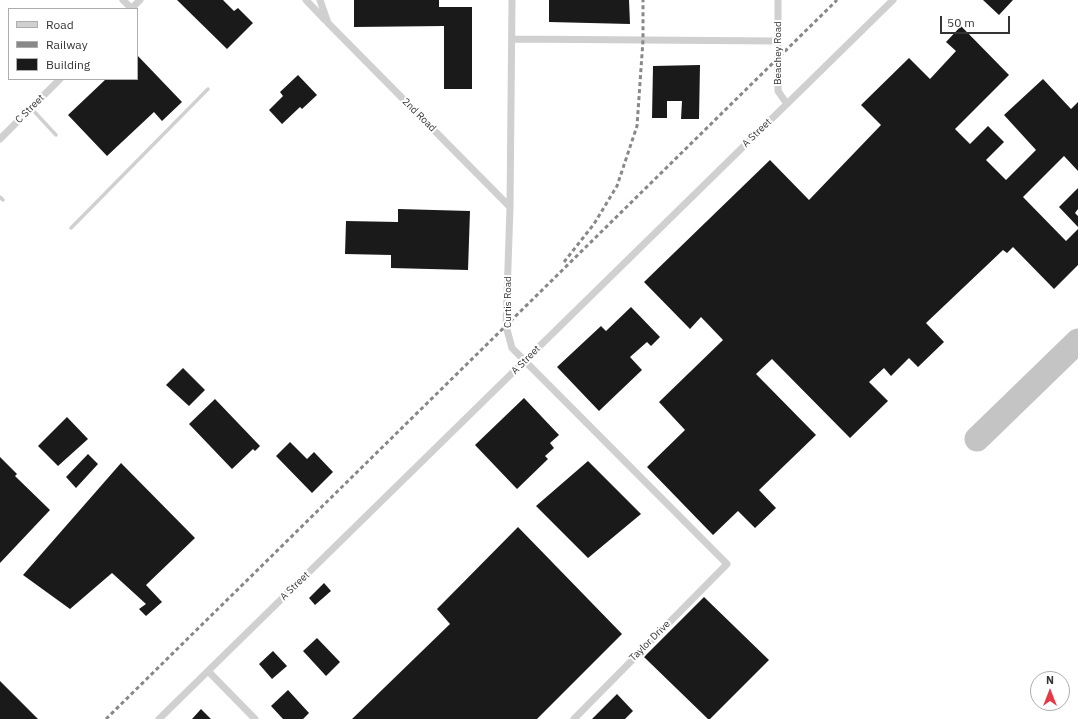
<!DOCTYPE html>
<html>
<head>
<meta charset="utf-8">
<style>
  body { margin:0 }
  #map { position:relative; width:1078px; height:719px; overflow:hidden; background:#fff; font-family:"IBM Plex Sans",sans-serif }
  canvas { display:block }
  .legend { position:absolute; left:8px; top:8px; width:130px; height:72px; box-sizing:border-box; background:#fff; border:1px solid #adadad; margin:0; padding:5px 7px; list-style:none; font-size:12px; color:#333 }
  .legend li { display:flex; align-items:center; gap:8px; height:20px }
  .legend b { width:20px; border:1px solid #adadad }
  .north { position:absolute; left:1030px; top:671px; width:40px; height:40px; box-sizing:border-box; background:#fff; border:1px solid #adadad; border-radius:50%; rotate:0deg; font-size:11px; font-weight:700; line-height:16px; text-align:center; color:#333 }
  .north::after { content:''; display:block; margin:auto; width:14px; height:18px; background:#e63946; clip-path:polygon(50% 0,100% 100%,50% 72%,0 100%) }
  .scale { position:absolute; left:940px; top:16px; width:70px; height:18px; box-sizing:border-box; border:2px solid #333; border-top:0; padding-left:5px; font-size:12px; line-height:14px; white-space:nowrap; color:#333; -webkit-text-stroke:3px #fff; paint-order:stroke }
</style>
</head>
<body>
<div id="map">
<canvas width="1078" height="719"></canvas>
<ul class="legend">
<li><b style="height:5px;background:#d0d0d0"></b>Road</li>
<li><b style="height:5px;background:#888"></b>Railway</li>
<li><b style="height:11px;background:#1a1a1a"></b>Building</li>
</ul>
<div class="north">N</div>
<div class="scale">50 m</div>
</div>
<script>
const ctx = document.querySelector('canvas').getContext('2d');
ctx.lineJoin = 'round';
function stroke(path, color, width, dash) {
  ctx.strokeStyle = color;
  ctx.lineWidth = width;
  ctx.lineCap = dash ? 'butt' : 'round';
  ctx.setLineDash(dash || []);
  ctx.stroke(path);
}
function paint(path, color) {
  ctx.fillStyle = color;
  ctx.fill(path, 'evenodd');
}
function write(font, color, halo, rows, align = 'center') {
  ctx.font = font + ' "IBM Plex Sans",sans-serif';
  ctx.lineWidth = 4;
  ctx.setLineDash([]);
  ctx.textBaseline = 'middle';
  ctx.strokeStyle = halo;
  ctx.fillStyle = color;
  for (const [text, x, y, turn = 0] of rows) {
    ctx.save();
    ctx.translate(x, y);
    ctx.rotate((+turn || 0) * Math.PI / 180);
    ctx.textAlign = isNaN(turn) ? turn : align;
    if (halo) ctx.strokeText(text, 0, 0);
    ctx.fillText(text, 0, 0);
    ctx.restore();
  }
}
const taxiway = new Path2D(`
  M977,439L1078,341`);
const building = new Path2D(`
  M177,0H223L234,11L238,8L253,23L227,49Z
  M354,0H439V7H472V89H444V26L354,27Z
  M549,0H629L630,24L549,22Z
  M983,0H1013L999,15Z
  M961,26L1009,75L955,129L970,144L988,126L1004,142L986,160L1006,180L1036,150L1004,115L1043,79L1071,109L1078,102V171L1064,156L1023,197L1066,241L1078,229V265L1054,289L1013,247L1007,253L1003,250L926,323L944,342L918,367L909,358L891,376L884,368L869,382L888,401L850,438L772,359L756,374L816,435L759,490L776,508L755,528L738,511L713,535L647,467L685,430L659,402L723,340L701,317L690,329L644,282L770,160L809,200L881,125L861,105L909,58L930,79L956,51L946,42Z
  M137,55L182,102L162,121L154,112L107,156L68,115L106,79H137Z
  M700,65L699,119H681L682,101H667V118H652L653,66Z
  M298,75L317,95L302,109L300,107L282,124L269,110L283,96L280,92Z
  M1078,188V209L1075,213L1078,216V227L1059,207Z
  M398,209L470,211L468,270L391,268V255L345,254L346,221L398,222Z
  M631,307L660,337L651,346L647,342L630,357L642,370L599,411L557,367L601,326L606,331Z
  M183,368L205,390L189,406L166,385Z
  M524,398L559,435L550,443L554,448L545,456L548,459L517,489L475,445Z
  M215,399L260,446L255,451L253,449L232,469L189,424Z
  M67,417L88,439L58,466L38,446Z
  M290,442L307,459L314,452L333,472L312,493L276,456Z
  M88,454L98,464L76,488L66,477Z
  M0,457L17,474L15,476L50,510L0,563Z
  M588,461L641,514L588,558L536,506Z
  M121,463L195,538L146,585L162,602L146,616L139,609L146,604L112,573L70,609L23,575Z
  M518,527L622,634L537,719H352L450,624L437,609Z
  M324,583L331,591L315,605L309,598Z
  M704,597L769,660L710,719H708L644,657Z
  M317,638L340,662L326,676L303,651Z
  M273,651L287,666L272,679L259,664Z
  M0,681L38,719H0Z
  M288,690L309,713L303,719H283L271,706Z
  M617,694L633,711L625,719H592Z
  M201,709L211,719H192Z`);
const service = new Path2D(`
  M31,108L56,135
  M0,197L3,200
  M71,228L208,89`);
const minor = new Path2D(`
  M123,0L131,8
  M306,0L325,20
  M320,0L328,23L510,207
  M512,0L510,207L506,326L512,348L727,564L574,719
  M778,0V91L787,104
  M131,9L140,0
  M512,39L777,41
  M0,139L60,79
  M208,671L255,719
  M159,719L893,0`);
const rail = new Path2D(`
  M564,262L594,224L617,186L637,126L643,40V0
  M106,719L837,0`);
const streetNames = [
  ["Beachey Road",778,53,-90],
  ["C Street",30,109,-45],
  ["2nd Road",419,115,45],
  ["A Street",757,133,-44],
  ["Curtis Road",508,302,-90],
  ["A Street",526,360,-45],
  ["A Street",295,586,-44],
  ["Taylor Drive",650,641,-45]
];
stroke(taxiway, '#c4c4c4', 25);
paint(building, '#1a1a1a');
stroke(service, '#d0d0d0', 3.5);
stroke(minor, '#d0d0d0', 7);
stroke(rail, '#888', 3, [4, 3]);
write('10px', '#333', '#fff', streetNames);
</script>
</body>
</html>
